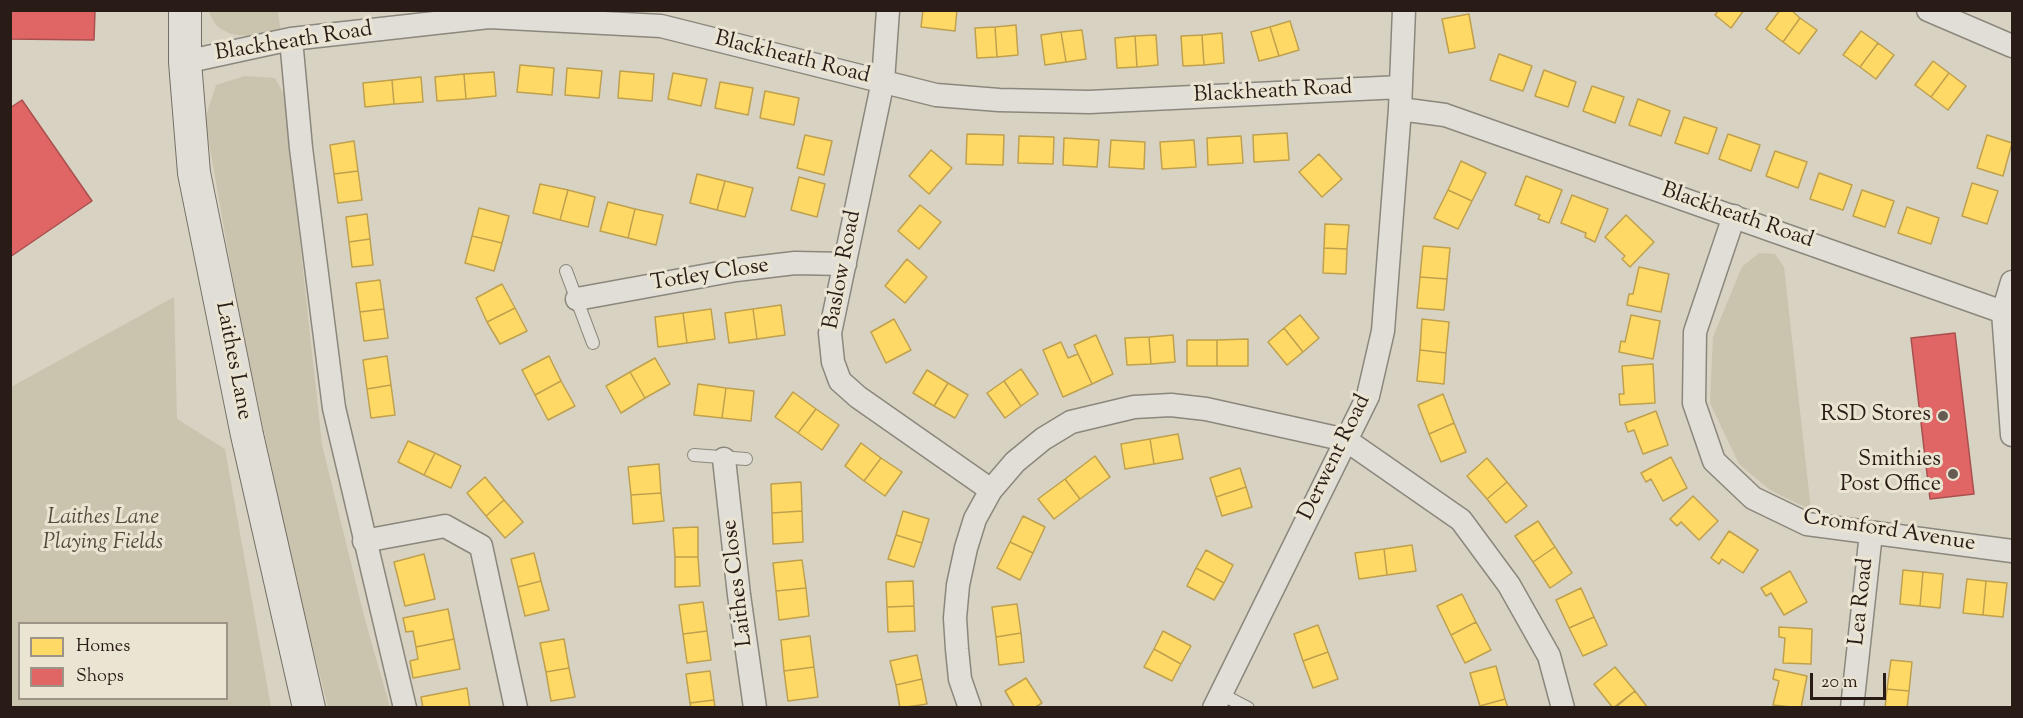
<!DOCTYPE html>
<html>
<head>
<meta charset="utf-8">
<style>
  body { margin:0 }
  #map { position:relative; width:2023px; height:718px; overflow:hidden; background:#d7d2c1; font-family:"Sorts Mill Goudy",serif }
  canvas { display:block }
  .frame { position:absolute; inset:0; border:12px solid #291b16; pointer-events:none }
  .legend { position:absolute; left:18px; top:622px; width:210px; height:78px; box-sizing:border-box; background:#eae4d2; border:2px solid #9d9487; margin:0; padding:8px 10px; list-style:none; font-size:18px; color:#291b16 }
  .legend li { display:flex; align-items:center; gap:12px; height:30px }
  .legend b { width:30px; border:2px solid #9d9487 }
  .scale { position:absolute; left:1810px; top:673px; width:76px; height:27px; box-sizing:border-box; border:3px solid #291b16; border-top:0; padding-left:8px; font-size:18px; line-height:21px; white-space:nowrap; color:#291b16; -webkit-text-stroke:4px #eae4d2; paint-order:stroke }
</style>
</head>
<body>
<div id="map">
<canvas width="2023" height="718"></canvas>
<div class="frame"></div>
<ul class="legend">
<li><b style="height:16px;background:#ffd966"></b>Homes</li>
<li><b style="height:16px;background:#e06666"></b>Shops</li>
</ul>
<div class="scale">20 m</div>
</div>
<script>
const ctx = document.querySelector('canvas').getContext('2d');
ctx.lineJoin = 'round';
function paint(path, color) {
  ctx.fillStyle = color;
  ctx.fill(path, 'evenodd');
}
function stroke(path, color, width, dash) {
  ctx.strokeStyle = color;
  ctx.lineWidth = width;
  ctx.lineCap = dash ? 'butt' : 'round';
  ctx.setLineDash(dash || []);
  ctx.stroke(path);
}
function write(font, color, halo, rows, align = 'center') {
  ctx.font = font + ' "Sorts Mill Goudy",serif';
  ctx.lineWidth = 6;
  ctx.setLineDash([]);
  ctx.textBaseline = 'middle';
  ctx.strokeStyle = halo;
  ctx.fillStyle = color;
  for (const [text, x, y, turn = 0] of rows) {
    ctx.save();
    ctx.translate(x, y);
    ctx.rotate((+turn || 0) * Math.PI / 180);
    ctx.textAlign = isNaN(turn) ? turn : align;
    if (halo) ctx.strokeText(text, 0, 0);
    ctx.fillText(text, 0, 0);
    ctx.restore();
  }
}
const green = new Path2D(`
  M209,11H278L281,33C254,35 219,44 209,11Z
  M245,76L275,78L284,95L322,445L365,620L390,707H328L295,578L237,303L205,119L216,85Z
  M1759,253L1775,254L1784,267L1811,510L1770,490L1739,464L1710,403L1713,337L1742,267Z
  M174,297L177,419L225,449L271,707H11V387ZM20,624H226V698H20Z`);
const homes = new Path2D(`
  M923,10H957L955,31L921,27Z
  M1719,10H1744L1731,28L1715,15Z
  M1780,10H1791L1800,18L1783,42L1766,29Z
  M1469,14L1475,48L1449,53L1442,19Z
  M1800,18L1817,30L1799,54L1783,42Z
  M1290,21L1299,50L1279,56L1270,27Z
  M1016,25L1018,55L997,57L995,27Z
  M995,27L997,57L977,58L975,28Z
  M1270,27L1279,56L1259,61L1251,32Z
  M1082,30L1086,59L1066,62L1061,32Z
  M1861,31L1878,43L1860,67L1843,55Z
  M1061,32L1066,62L1045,65L1041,35Z
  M1222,33L1224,63L1204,65L1202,35Z
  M1156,35L1158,65L1137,67L1135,36Z
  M1202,35L1204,65L1183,66L1181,36Z
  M1135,36L1137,67L1117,68L1115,38Z
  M1878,43L1894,55L1876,79L1860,67Z
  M1499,54L1532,66L1523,91L1490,80Z
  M1933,61L1949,73L1931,97L1915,85Z
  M520,65L554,68L552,95L517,92Z
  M567,68L602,71L599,98L565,95Z
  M1544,70L1576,82L1568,107L1535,96Z
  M620,71L654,74L652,101L618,98Z
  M494,72L496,96L466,99L464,74Z
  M673,73L707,79L701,106L668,99Z
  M1949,73L1966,86L1948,110L1931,97Z
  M464,74L466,99L437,101L435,77Z
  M421,77L423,102L394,104L392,80Z
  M392,80L394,104L365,107L363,83Z
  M720,82L753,88L748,115L715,108Z
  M1592,86L1624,97L1615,123L1583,111Z
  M765,91L799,98L794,125L760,118Z
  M1638,99L1670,111L1661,136L1629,125Z
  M1684,117L1717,128L1708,154L1675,143Z
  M1287,133L1289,160L1254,162L1253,135Z
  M967,134L1004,135L1003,165L966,164Z
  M1728,134L1760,145L1751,171L1719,159Z
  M805,135L832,141L824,175L797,168Z
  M1987,135L2012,143L2003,176L1977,168Z
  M1019,136L1054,137L1053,164L1018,163Z
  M1241,136L1243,163L1208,165L1207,138Z
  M1064,138L1099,140L1097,167L1063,165Z
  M1111,140L1145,142L1144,169L1109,167Z
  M1194,140L1196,167L1162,169L1160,142Z
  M354,141L358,171L334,174L330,145Z
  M931,150L952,168L929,194L909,176Z
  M1775,151L1807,162L1798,188L1766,176Z
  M1319,154L1342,179L1322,197L1299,172Z
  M1461,161L1486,173L1472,201L1448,190Z
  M358,171L362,200L338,203L334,174Z
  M1819,173L1852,185L1843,210L1810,199Z
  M697,174L725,181L717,210L690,203Z
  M1526,176L1562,190L1549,223L1538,219L1540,215L1515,205Z
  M799,177L825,184L817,217L791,210Z
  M725,181L753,188L745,217L717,210Z
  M1972,183L1998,191L1987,224L1962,216Z
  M540,184L568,190L560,220L533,213Z
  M568,190L595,197L588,227L560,220Z
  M1448,190L1472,201L1458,229L1434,218Z
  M1862,190L1894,201L1885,227L1853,216Z
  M1572,195L1608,209L1595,242L1585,237L1586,233L1561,223Z
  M608,202L635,209L628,238L600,231Z
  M920,205L941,222L919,249L898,231Z
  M1907,207L1939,218L1931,244L1898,233Z
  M479,208L509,216L502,243L472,236Z
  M635,209L663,215L656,245L628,238Z
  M367,214L370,239L349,242L346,217Z
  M1626,215L1654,242L1630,267L1622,259L1625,256L1605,237Z
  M1325,224L1349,225L1347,249L1324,248Z
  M472,236L502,243L494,271L465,263Z
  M370,239L373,265L352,267L349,242Z
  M1423,246L1450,248L1447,279L1420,277Z
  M1324,248L1347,249L1346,274L1323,273Z
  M907,259L927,277L905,303L885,286Z
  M1639,267L1669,274L1661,312L1627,305L1629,294H1633Z
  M1420,277L1447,279L1444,310L1417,308Z
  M380,280L384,309L360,312L356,283Z
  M502,284L515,308L487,322L476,298Z
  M781,305L785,335L757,339L753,309Z
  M515,308L527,331L500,344L487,322Z
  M384,309L388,338L364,341L360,312Z
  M711,309L715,339L687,343L683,313Z
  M753,309L757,339L729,343L725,313Z
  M683,313L687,343L658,347L655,317Z
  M1300,315L1319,338L1303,352L1284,328Z
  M1631,315L1660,321L1653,359L1619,352L1621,341L1625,342Z
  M894,319L911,350L886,363L871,332Z
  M1422,319L1449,322L1446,353L1420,350Z
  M1284,328L1303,352L1287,365L1268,342Z
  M1096,335L1113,374L1092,384L1074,345Z
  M1173,335L1175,362L1151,364L1149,337Z
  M1149,337L1151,364L1127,365L1125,338Z
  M1248,339V366H1217V340Z
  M1187,340H1217V366H1187Z
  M1061,342L1068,358L1078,354L1092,384L1063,397L1043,350Z
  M1420,350L1446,353L1444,384L1417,381Z
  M387,356L391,385L367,389L363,360Z
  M549,356L561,381L535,395L522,370Z
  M655,358L670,384L645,398L630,372Z
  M1653,364L1655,403L1620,405L1619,394H1624L1622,366Z
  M1021,369L1038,394L1021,406L1004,381Z
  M927,370L948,383L934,406L913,393Z
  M630,372L645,398L621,413L606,386Z
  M561,381L575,406L548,420L535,395Z
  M1004,381L1021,406L1005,418L987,393Z
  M948,383L968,395L955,418L934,406Z
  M698,384L726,388L722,418L694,415Z
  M391,385L395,415L371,418L367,389Z
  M726,388L754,391L751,421L722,418Z
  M793,392L816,409L798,433L775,417Z
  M1443,394L1454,423L1429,434L1418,405Z
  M816,409L839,425L822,450L798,433Z
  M1656,411L1668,445L1643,454L1634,430L1628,432L1625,423Z
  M1454,423L1466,452L1441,462L1429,434Z
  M1178,434L1183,459L1154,464L1150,439Z
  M1150,439L1154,464L1125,469L1121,444Z
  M408,441L435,453L424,475L398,462Z
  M861,443L881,458L864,481L845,466Z
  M435,453L461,466L451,488L424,475Z
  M1095,456L1110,477L1080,499L1065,479Z
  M1671,457L1687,488L1663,501L1651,479L1646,482L1641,473Z
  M881,458L902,472L885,496L864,481Z
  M1487,458L1507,482L1487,499L1467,476Z
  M659,464L661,493L631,495L628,467Z
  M1240,468L1246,487L1216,497L1210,478Z
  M485,477L504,500L486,516L467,493Z
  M1065,479L1080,499L1054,519L1038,499Z
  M801,482L802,511L772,513L771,484Z
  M1507,482L1527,506L1506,523L1487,499Z
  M1246,487L1252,507L1222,516L1216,497Z
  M661,493L664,521L633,524L631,495Z
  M1693,496L1718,521L1699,540L1681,522L1677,526L1670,519Z
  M504,500L523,522L505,538L486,516Z
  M802,511L803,542L773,544L772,513Z
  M903,511L929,519L922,543L896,535Z
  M1023,516L1045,527L1033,553L1010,542Z
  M1538,521L1555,547L1533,562L1515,536Z
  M698,527V557H675L673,528Z
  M1729,531L1758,550L1743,573L1722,559L1719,564L1711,558Z
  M896,535L922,543L914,567L888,559Z
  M1010,542L1033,553L1020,580L997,568Z
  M1412,545L1416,571L1387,575L1384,549Z
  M1555,547L1572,573L1550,588L1533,562Z
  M1384,549L1387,575L1359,579L1355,553Z
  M1206,550L1233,565L1224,583L1196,568Z
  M534,553L541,581L518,587L511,559Z
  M424,554L435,599L405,606L394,562Z
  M675,557H698L700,586L675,587Z
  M802,560L806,588L776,591L773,563Z
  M1196,568L1224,583L1214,600L1187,586Z
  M1903,570L1923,572L1920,606L1900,604Z
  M1790,571L1807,602L1784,615L1771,593L1766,596L1761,588Z
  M1923,572L1943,574L1940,608L1920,606Z
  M1967,579L1986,581L1983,615L1963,613Z
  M541,581L549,610L525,616L518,587Z
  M913,581L914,606L887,607L886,582Z
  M1986,581L2007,583L2003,617L1983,615Z
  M806,588L809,616L779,620L776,591Z
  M1581,588L1594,617L1569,628L1556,600Z
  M1462,594L1476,622L1451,635L1437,606Z
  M703,602L707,631L683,634L679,605Z
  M1017,604L1021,633L996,637L992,607Z
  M914,606L915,631L888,632L887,607Z
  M448,609L454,639L416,647L413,631L406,632L403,618Z
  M1594,617L1607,645L1583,656L1569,628Z
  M1476,622L1491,650L1465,663L1451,635Z
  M1318,625L1328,652L1303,661L1294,634Z
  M1779,627L1812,629L1811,664L1783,663L1785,638L1779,637Z
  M707,631L711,660L687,663L683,634Z
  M1163,631L1191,646L1181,664L1154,649Z
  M1021,633L1024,662L999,665L996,637Z
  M810,636L814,667L784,671L781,640Z
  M454,639L460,669L413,678L410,661L418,659L416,647Z
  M564,639L569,668L546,672L540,643Z
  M1154,649L1181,664L1172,681L1144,667Z
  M1328,652L1338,679L1313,688L1303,661Z
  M917,655L922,679L896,685L890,661Z
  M1891,660L1912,662L1909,691L1887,689Z
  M1496,666L1505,699L1480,706L1470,673Z
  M814,667L818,697L788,701L784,671Z
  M1615,667L1635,691L1613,708L1594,684Z
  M569,668L575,697L551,701L546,672Z
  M1775,669L1807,676L1801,708L1773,705L1779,681L1773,679Z
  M710,671L714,700L690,703L686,674Z
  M1026,678L1042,703L1034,708H1015L1005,691Z
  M922,679L927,704L900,708L896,685Z
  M467,688L470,708H423L421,697Z
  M1887,689L1909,691L1907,708H1885Z
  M1635,691L1648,708H1615Z
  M1505,699L1508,708H1480V706Z
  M714,700L715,708H691L690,703Z`);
const shops = new Path2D(`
  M10,10H95L94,40L10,39Z
  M22,100L92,201L10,257V108Z
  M1955,333L1974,494L1930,499L1911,338Z`);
const service = new Path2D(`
  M566,271L593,343
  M694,455L746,459
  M1221,694L1248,708`);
const minor = new Path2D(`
  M888,10L883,81L830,333L833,362L840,381L858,397L991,490
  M1928,10L2012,46
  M291,39L301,148L334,408L405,708
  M185,62L291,39L489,17L661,26L936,95L999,100L1089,102L1401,87
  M1400,109L1445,115L2003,312
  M1734,216L1695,332L1694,403L1714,461L1753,498L1807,524L2012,551
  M2012,282L2003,312L2012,435
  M577,299L736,270L795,263L845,264
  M724,459L739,595L755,708
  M364,541L445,526L481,546L516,708
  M970,708L960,679L957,649L955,618L958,585L966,548L975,519L991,490L1015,462L1043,439L1071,422L1134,407L1171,405L1206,409L1346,440L1461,520L1509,585L1549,656L1563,708
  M1214,708L1368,396L1383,331L1400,109L1404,10
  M1852,708L1871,533`);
const secondary = new Path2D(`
  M185,10V62L194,173L247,435L309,708`);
const markers = [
  [1943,416,6,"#665b52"],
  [1953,474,6,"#665b52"]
];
const streetNames = [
  ["Blackheath Road",294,43,-9],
  ["Blackheath Road",792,59,14],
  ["Blackheath Road",1273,93,-3],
  ["Blackheath Road",1737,217,19],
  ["Baslow Road",844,270,-79],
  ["Totley Close",710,276,-9],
  ["Laithes Lane",232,361,79],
  ["Derwent Road",1336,458,-64],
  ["Cromford Avenue",1889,532,9],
  ["Laithes Close",739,583,-97],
  ["Lea Road",1863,602,-84]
];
const poiNames = [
  ["RSD Stores",1931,416],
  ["Smithies",1941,461],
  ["Post Office",1941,486]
];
const parkNames = [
  ["Laithes Lane",103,519],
  ["Playing Fields",103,544]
];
paint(green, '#cac3ad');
paint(homes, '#ffd966');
stroke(homes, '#bfa04e', 1.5);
paint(shops, '#e06666');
stroke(shops, '#a9504e', 1.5);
stroke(service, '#8c877d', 14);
stroke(minor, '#8c877d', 25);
stroke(secondary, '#746f66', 34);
stroke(service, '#e0ded6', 12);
stroke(minor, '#e0ded6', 22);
stroke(secondary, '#e0ded6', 32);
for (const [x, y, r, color] of markers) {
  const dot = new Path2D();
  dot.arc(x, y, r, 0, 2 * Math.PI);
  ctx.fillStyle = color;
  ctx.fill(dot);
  stroke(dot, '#eae4d2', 2);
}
write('22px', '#291b16', '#eae4d2', streetNames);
write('22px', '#291b16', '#eae4d2', poiNames, 'right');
write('italic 22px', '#564a3e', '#eae4d2', parkNames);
</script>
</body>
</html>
